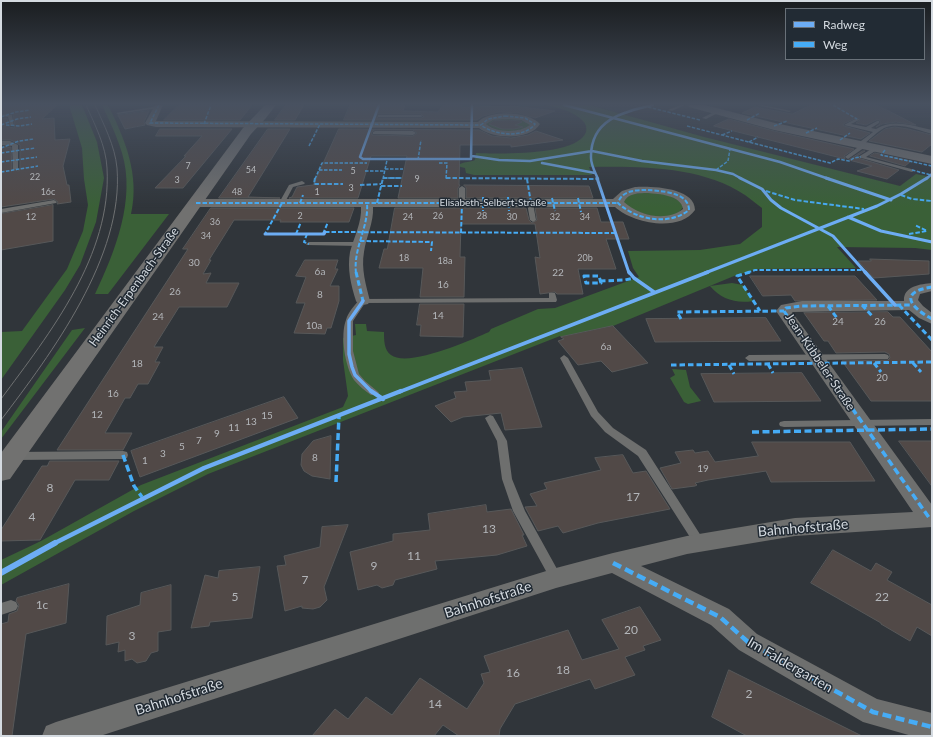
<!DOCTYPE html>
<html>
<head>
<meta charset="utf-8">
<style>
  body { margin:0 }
  #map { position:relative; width:933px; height:737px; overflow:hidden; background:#30353a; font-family:Lato,sans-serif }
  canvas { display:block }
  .frame { position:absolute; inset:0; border:2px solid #d4dae0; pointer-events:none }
  .legend { position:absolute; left:785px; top:8px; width:140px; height:52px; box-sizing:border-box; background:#222b34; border:1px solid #697179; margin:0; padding:5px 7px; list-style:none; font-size:12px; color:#d4dae0 }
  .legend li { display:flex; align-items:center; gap:8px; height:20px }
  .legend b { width:20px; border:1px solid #697179 }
</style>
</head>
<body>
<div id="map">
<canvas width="933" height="737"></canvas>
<div class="frame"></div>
<ul class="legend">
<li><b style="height:5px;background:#6dadf4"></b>Radweg</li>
<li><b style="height:5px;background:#46acf6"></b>Weg</li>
</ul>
</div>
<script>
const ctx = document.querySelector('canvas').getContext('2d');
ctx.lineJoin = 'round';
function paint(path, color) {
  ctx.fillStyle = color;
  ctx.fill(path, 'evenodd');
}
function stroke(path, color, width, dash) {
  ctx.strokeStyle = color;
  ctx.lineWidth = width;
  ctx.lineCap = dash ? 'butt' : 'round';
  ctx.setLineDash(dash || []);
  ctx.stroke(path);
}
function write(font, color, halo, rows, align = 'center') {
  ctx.font = font + ' Lato,sans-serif';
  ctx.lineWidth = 3;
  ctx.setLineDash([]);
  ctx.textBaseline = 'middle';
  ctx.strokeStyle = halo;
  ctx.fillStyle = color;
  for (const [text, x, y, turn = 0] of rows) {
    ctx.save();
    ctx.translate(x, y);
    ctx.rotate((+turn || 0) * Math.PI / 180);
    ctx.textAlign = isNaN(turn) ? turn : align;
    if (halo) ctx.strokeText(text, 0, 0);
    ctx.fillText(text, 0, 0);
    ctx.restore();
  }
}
const built = new Path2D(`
  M590,105H649L619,113Z`);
const green = new Path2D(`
  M69,105H82L97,142L104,178L96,222L80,265L65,290L1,380V332L22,331L67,269L83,231L88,205L84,179L82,148Z
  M102,105H108C125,139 140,175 131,214H169L108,294H95C115,252 136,199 122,153C117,136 109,120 102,105Z
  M544,105H590L704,137L900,186L916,174L932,177V250L915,248L837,247L856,268L757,269L734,276L613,326L561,337L560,336L208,474L134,511L1,585V560L41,541L141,485L343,407L348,396L343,360V338L356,335L355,324H366L367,331L384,332C384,340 384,350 391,355C408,368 471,340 489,332L491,329L538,309L555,308L639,277L633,268L628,251L700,250L740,244L762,227V208C756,204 751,199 745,195C702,166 639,166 589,167L592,175H474L466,173L465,168L457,166C463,161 468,163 475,160L476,153C497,154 578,156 586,132C587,128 586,124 583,121C573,111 557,107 544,105Z
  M517,118L530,124V126C514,133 501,134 486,124L491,120Z
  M650,192C662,194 678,195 683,207C673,226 640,213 626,207L623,200L632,194Z
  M732,283L743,285L753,301C736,304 721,299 710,286Z
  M85,328L1,439V432L72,330Z
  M672,369L686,370L690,387L701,401L688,404L684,402L670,378L675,375Z`);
const building = new Path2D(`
  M1,105H57L42,119L54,118L55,140L70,139L63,166L67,185H69L71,202L57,204L58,202L54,199L1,207V147H11L12,169L18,171L20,170V145L11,140H1V118H7L9,127L14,128L15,126L13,114L1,113Z
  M179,105H252L240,120H164Z
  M286,105H304L295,120H275Z
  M350,105H405L403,111L438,112L443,105H462V107L514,106L555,111L535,118L519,113L499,112L483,116L477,120H344ZM377,114H421L424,117L421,118H378Z
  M811,105H877L916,125L896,122L882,124L876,127L880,124V120H876L866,125L856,123L860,120L858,117L843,124L844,126L870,133L861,139L742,113L755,107L792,114Z
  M149,111L144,122L145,125L125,129L118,115Z
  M729,119L774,131L854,149L844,156L845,159L714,126Z
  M509,120L521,121L522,122L515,125L523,127L514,129H502L489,124L493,121Z
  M895,127L908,129L932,135V144L922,152L869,141L885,129Z
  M160,129H232L183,188H155L186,156H184L202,136H156Z
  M268,129H290L248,197L280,198H219Z
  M339,129L479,130L492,136L511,138L528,135L536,131L563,140L511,147V145H460L459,185H460L458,188V198H398L407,156H371L358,198H289L292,197L297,187L313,185ZM375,130H413L417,133L413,136L372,135V132Z
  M863,151H865L857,156L858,158L899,170L887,179L857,171L872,166L849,160Z
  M875,153L911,161L905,166L870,156Z
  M464,185L589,186L593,198H466V188Z
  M53,205V241L1,250V214Z
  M211,208H354L349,222H280L281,220H234L209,260H211L203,274L211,273L206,283H239L227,307H179L154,347H163L155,362H160L148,384H138L130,398H125L105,433H132L123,450H57L188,249H183Z
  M395,208H526L529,220L532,223L537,220L535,208H597L601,222H623L629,239H606L616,269H578L583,294H557L555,292L540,294L535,257L540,258L535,224H461L460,257H465L464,297H420L423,268H379L384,249H387Z
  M870,259L929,261V274L874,278L858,261H871Z
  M305,260H338L335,269H338L330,286H339V301L331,328H327L325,334L294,333L305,303H296L306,277L296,276Z
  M750,276H855L877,300L795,301L791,295L763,296Z
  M420,304H464L463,337L420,336L421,325H417Z
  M888,312L893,317H900L932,352V401H871L842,361L888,360L890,358L889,354L885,352L836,353L828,341H824L804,313Z
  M766,318L781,341L655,342L646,319Z
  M613,326L648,363L612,372L601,361L578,365L558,341L564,339L561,337Z
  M522,368L542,427L505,430L501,413L463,417L451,422L435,406L456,398L454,392L467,391L465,382L491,380L489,371Z
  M802,373L821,401L714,402L701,374Z
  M284,397L298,418L140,477L131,451Z
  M331,436L330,479L312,476L304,471L301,465L302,454L313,441Z
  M899,441H932V486Z
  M752,442H850L875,481L771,482L766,471L708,480L695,483L697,485L695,486L672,489L660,468L681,463L675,452L693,450L695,453L708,451L715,462L758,456Z
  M623,455L633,473L646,471L670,509L598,523L563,533L558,526L538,531L525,507L537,506L530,494L547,489L544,483L601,470L595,458Z
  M50,461H119L109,480H75L40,540L1,541V530L42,466H47Z
  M486,505L487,512L511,509L524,535H522L527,546L497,555L435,561L437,569L395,580L393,585L382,588L377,585L358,590L350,552L393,541V534L430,530L428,514Z
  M348,525L324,587L327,600L320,607L313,609L302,608V606L285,611L277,566L286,565L284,556L320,547L322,527Z
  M833,550L871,571L876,563L892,572L887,580L932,605V636L917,627L910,641L881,624V623L811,583Z
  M260,567L252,618L210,622L209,626L191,628L205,575L218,578L219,571Z
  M69,584L66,623L26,634L12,736L1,735V624L8,622L9,614L17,611L19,605L16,601L17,598Z
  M171,585V630L158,632V651L151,653L146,661L137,663L132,659L125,661V650L118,652L119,642L106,645L107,616L140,605L141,593Z
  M640,607L661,640L643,646L645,650L625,657L635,675L595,689L590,679L515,704L500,729L499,736H459L443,725L434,736H312L335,709L348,719L366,697L392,715L420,678L467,709L484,683L481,674L490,672L484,656L568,630L582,660L619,649L602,620Z
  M729,670L862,736H747L712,717Z`);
const lane = new Path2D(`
  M680,105H685L672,111L668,110Z
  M756,105H763L791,111L789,112Z
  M158,106L160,108L118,114L116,113Z
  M716,111L720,112L706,119L702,118Z
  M1,114L12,115L14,126H10L8,117L1,116Z
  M380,115H421L423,116L421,117H378V115Z
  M857,118L859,119V120L851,124L866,127L877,121H879V123L871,128L876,129C893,118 914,126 932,130V134C918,130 898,122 884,128C877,132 870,139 864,144L868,145L848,159L845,157L846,156L861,145L857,144L873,132L844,125Z
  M375,131H413L416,133L413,135L373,134V132Z
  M1,141H10L18,145V170L13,169L12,146L1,145Z
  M875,147L880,148L866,157L915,170L912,172L858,157Z
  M302,181L305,183L304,184L293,187L284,204H280L279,203L289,185Z
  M462,186L465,188V203L462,205L459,203V188Z
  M54,200L57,202L56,203L1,213V209Z
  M530,201L533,203L536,220L533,222L530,220L527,203Z
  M309,242H359L362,244L359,246L307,245L306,244Z
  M549,293H555L557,300L556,302L365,303L353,321V351L359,374L365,381L377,391L379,393L377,395H371C365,391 359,386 354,380C345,367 340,335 346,320C348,312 355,305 360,299L549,298Z
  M885,354L888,355L889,357L888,359L749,361L745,358L749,355Z
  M564,355L568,358L598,412L613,428L646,450L703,539L705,542L703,545L699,547L695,545L638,456L605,432L591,416L560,358Z
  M490,415L493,416L507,441L512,479L525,511L562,578L560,582L556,583L552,582L513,511L502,479L497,441L485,418Z
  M932,419V425L784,427L780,426L779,424L780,422L784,421Z
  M123,451L127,452L128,455L127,458L123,459L15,460L11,459L10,456L11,453L15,452Z
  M11,600L16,602L18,606L16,610L1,615V603Z`);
const street = new Path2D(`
  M155,105H163L156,121L478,122C489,109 529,111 540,124C530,141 492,139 479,128L156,127L147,125L145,123ZM509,119L521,120L530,125C519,133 497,133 486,124L493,120Z
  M635,187C650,186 695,187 695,210C679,233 632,223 615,207H373C374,222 366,237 364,252C361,269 366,285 370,301L368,304L363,305L358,304L356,301C351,285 347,269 350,252C354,237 362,222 361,207H196L192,205L190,203L192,201L196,199H613L622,191ZM648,193C659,194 681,195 683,209C667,222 639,216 624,202C628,193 639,193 648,193Z
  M932,283V291L920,294L918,300L923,306L932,313V324L919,318L909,310L792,312L932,505V527L795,536L687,554L641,566L729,609L757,634L877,699L932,713V736H912L863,722L739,650L711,625L612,573L556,588L100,736H42L46,726L56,722L556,568L613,553L687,536L795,518L913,512L776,311L781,305L802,301H904C903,286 921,284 932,283Z`);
const secondary = new Path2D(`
  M265,105H276L266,118L251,134L10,479L1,481V453L243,128Z
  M688,105H705L775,123L932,156V164L774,130L689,107Z`);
const tram = new Path2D(`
  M1,399C50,333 112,255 107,168C106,146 95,125 86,105
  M1,420C52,353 124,256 117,168C115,146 104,125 95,105`);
const quietFar4 = new Path2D(`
  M159,105L150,123L481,125
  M833,105L857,119
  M648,107L700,120
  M505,116L525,118L535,124C524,139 494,135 481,125L488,119Z
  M1,117L16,112L30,110
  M747,120L760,113
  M204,124L211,105
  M1,125L17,119L31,117
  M6,125L20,126L32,124
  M687,126L830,163L838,159L849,161L854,158L861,157
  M774,126L787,121
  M806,133L817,128
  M722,135L732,131
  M840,140L850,133
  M749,142L758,137
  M309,146L320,124
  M885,150L881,155L932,166
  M1,153V148L19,141L34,139
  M1,153L35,148
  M418,160L421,140
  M1,162L37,157
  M439,163H447L446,179
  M385,169H403
  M319,170H342
  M716,170L728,161L730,149
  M912,170L931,175
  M365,171H385
  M1,172L38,166
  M383,178H402
  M315,179L322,163H367
  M383,179L387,160`);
const quietFar3 = new Path2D(`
  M315,178L314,184H343
  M383,178H402
  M446,178L597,179
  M527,179L531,203
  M360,185L381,184
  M381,186H402
  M648,190C661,191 689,192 689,210C669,226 636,220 618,203C622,190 636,190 648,190Z
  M766,191L795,200L864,209
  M901,195L912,199L932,201
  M483,197V211
  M508,197L509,211
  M552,198L555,211
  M578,198L581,212
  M196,203H618
  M300,203L303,195
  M377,203L383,178
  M325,232L616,233
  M461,233L462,203
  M267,234H265L282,203
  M296,234L301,222
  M307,234L304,242L309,244
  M323,234L328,222
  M909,234L927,231L915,225
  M360,241L432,242L431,251
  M356,273C353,248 369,227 367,203
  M747,273L755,270H862`);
const quietFar2 = new Path2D(`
  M356,272L363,301
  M750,272L737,276L760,311
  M584,276H599L601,283H586Z
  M600,281L625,280L634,278
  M932,287C898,292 910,307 932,319
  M862,305L873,317
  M899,305L932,340
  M828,306L837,318
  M681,319L677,312L784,311
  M874,363L881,372
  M913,363L921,372
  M768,364L773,373
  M671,365L932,362
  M729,365L734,374
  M841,392L784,311L786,308L802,306L912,305`);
const quietFar1 = new Path2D(`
  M840,391L930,519
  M752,432L932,429
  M123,455L134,486L142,497
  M336,482L339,416`);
const quiet = new Path2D(`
  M613,563L720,617L748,642L873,712L932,727`);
const cyclewayFar4 = new Path2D(`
  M379,105L360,157L363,159H471L472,105
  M564,105L780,162L829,179
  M472,156L499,160L530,161L592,151L642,161L716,170L733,174L742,179
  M542,163L595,173
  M598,179C595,172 591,165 591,158C590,120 622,112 653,105
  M926,179L932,174`);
const cyclewayFar3 = new Path2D(`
  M597,178L629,273
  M740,178L762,189L771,200L781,208L833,236L866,273
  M826,178L891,200
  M848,217L881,231L932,242
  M265,234H324L325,232
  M705,273L877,206L901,194L927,178`);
const cyclewayFar2 = new Path2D(`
  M629,272L634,278L654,292
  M865,272L895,305
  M363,301L349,321V354L352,367L355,375L372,392
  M399,392L708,272`);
const cyclewayFar1 = new Path2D(`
  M371,391L383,399
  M53,544L204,468L401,391`);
const cycleway = new Path2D(`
  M1,573L55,543`);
const farNumbernames = [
  ["7",188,166],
  ["54",251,170],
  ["5",353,171],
  ["22",35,177],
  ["9",417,179],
  ["3",177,180],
  ["3",351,188],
  ["16c",48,192],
  ["48",237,192],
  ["1",317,192],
  ["2",300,216],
  ["26",438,216],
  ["28",482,216],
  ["12",31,217],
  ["24",408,217],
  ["30",512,217],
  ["32",555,217],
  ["34",585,217],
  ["36",215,222],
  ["34",206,236],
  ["18",404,258],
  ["20b",585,258],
  ["18a",445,261]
];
const farStreetnames = [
  ["Elisabeth-Selbert-Straße",493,203]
];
const numberNames = [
  ["30",194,263],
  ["6a",320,272],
  ["22",558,273],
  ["16",443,285],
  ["26",175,292],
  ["8",320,295],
  ["14",438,316],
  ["24",158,317],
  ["24",838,322],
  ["26",880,322],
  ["10a",314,326],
  ["6a",606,347],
  ["18",137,364],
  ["20",882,378],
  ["16",113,394],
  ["12",97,415],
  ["15",267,416],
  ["13",251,422],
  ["11",234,428],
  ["9",217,434],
  ["7",199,441],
  ["5",182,447],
  ["3",163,454],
  ["8",315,458],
  ["1",145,461],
  ["19",703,469]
];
const streetNames = [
  ["Heinrich-Erpenbach-Straße",134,287,-54],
  ["Jean-Kübbeler-Straße",820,362,56]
];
const nearNumbernames = [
  ["8",50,488],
  ["17",633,497],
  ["4",32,517],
  ["13",489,529],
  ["11",414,556],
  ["9",374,566],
  ["7",305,580],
  ["5",235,597],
  ["22",882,597],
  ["1c",42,605],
  ["20",631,630],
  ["3",132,636],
  ["18",563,670],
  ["16",513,673],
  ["2",749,694],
  ["14",435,704]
];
const nearStreetnames = [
  ["Bahnhofstraße",803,528,-5],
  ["Bahnhofstraße",488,600,-18],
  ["Im Faldergarten",790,665,30],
  ["Bahnhofstraße",179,697,-18]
];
paint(built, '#2e3b48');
paint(green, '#3a6037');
paint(building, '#514947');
stroke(building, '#575859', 1);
paint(lane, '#6e6f6e');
paint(street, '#6e6f6e');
paint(secondary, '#717170');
stroke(tram, '#6f7172', 1);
stroke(quietFar4, '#46acf6', 1.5, [3.5, 1.5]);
stroke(quietFar3, '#46acf6', 2, [4.5, 2]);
stroke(quietFar2, '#46acf6', 3, [5.5, 3]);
stroke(quietFar1, '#46acf6', 3.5, [7, 3.5]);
stroke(quiet, '#46acf6', 4.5, [9, 4.5]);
stroke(cyclewayFar4, '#6dadf4', 2.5);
stroke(cyclewayFar3, '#6dadf4', 3);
stroke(cyclewayFar2, '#6dadf4', 3.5);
stroke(cyclewayFar1, '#6dadf4', 4.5);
stroke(cycleway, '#6dadf4', 6);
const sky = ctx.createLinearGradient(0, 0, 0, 208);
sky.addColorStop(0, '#1a1d20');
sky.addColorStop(0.5, '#485160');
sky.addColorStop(1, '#48516000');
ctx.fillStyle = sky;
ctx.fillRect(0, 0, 933, 208);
write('9px', '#b3b6ba', null, farNumbernames);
write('10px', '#d4dae0', '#222b34', farStreetnames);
write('10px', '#b3b6ba', null, numberNames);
write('12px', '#d4dae0', '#222b34', streetNames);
write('12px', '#b3b6ba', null, nearNumbernames);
write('14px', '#d4dae0', '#222b34', nearStreetnames);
</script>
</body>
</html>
